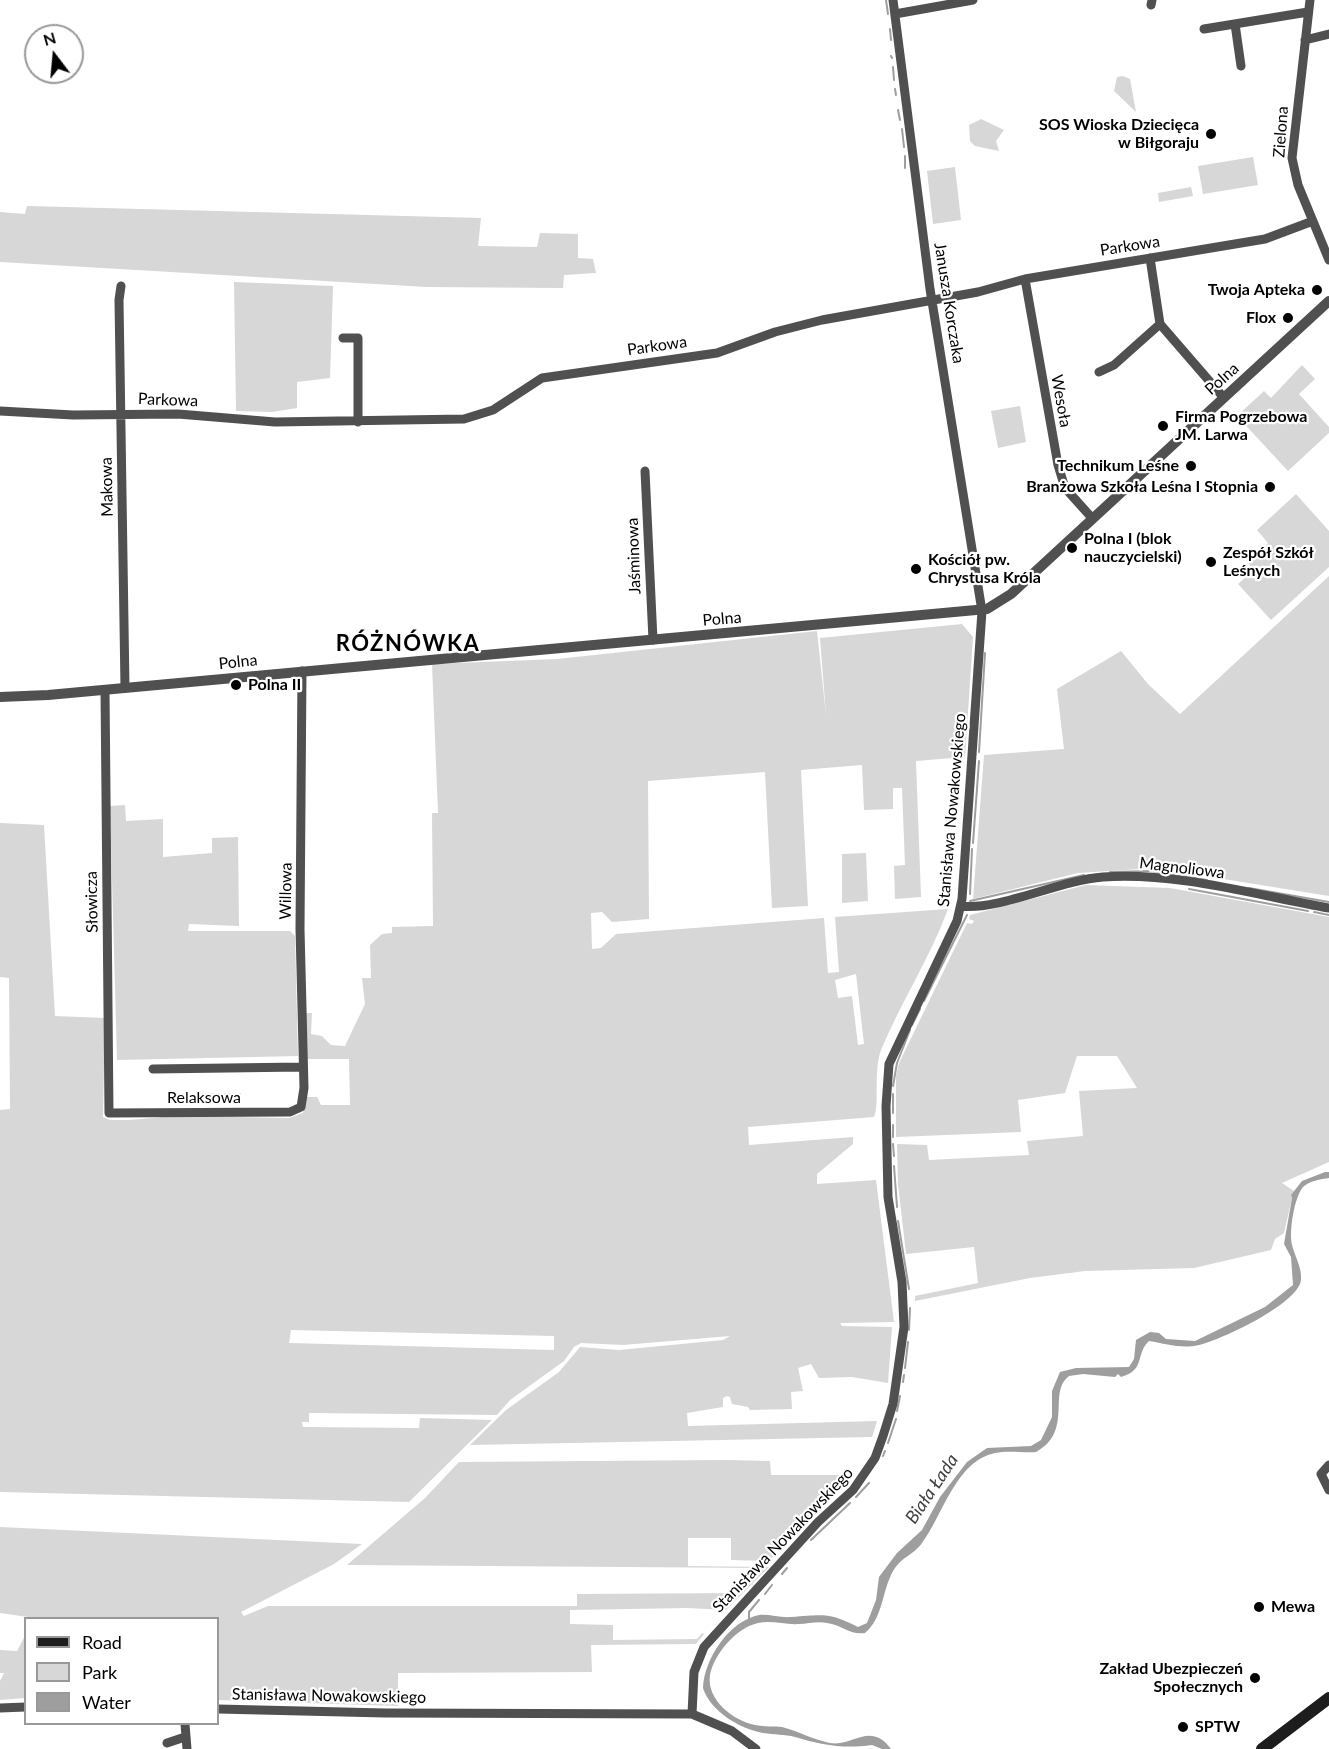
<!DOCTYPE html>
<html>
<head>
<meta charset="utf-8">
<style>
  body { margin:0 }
  #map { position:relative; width:1329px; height:1749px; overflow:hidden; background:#fff; font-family:Lato,sans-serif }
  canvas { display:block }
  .legend { position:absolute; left:24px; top:1617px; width:195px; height:108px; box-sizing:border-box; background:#fff; border:2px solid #999; margin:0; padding:8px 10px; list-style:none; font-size:18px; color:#000 }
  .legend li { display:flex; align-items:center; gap:12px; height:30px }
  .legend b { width:30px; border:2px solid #999 }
  .north { position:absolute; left:24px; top:24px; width:60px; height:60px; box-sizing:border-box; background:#fff; border:2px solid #999; border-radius:50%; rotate:344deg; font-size:16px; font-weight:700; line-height:24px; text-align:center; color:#000 }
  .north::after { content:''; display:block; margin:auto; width:21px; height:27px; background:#000; clip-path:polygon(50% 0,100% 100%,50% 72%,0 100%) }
</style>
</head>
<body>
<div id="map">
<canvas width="1329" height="1749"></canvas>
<ul class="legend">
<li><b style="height:8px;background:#1d1d1d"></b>Road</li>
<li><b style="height:16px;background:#d7d7d7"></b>Park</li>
<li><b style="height:16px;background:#9e9e9e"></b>Water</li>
</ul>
<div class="north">N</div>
</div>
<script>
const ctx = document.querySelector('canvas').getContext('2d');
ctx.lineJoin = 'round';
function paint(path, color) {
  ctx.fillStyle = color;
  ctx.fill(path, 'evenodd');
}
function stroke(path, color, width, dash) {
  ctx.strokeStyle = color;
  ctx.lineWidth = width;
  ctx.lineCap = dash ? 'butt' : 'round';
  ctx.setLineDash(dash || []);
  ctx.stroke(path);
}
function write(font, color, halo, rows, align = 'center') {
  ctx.font = font + ' Lato,sans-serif';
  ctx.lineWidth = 4.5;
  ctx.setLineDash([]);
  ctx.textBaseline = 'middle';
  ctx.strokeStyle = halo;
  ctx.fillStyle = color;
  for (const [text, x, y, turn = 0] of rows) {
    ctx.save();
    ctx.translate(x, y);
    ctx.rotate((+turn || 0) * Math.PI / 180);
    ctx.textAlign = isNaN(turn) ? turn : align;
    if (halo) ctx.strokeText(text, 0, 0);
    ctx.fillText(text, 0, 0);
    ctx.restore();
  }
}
const green = new Path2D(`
  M1123,76L1130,79L1136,112L1114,91L1117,77Z
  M981,119L1004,130L996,141L999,151L975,146L970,141L969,125Z
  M1253,157L1258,185L1203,194L1198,166Z
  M955,167L961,220L933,224L927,171Z
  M1191,187L1193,196L1159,202L1158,193Z
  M27,206L481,218L478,246L537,247L540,233L578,234V258L593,259L596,273L564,275L563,288L427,287L0,262V212L25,214Z
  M234,282L333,286L330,378L297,382V408L272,412L236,411Z
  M1302,365L1315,379L1299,394L1329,427V433L1288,471L1237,416L1264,391L1271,398Z
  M1020,406L1026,442L998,448L991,411Z
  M1296,494L1329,531V567L1271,620L1238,584L1254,570L1247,562L1268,543L1257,530Z
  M1329,576V896L1155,868L1078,873L973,899L984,755L1064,749L1057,689L1121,651L1148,684L1180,714Z
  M962,624L973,637L965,757L916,761L921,897L895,899L894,866L905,865L902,788H893V809L864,810L862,765L801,770L808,906L772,908L765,772L648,781L649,919L612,922L602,912L591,913L592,949L601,948L616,934L824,918L828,973L839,972L835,917L948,909C930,958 901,1002 881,1050C873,1072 880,1104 874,1117L748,1127L749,1145L853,1137V1144L817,1174V1184L876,1180L894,1322L840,1323L842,1326L892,1327L888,1383L852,1377L819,1378L811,1364L798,1368L803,1391L791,1392L792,1409L750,1410L748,1407L732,1404L730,1397L727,1396L723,1398V1407L687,1413L688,1426L877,1421L872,1437L470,1445L506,1410L559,1372L580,1347L619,1350L723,1340L730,1336L623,1345L581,1343L574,1347L564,1361L510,1400L497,1415L309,1413V1422H302L303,1427L419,1428L420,1418L492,1420L409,1502L0,1492V1110L10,1109L9,978L0,977V823L44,825L55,1016L105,1018L103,1117L110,1120H129L177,1116L289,1118L303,1113L306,1097H317L321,1105H350L349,1059H305V1013H312L311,1034L322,1036L331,1045L345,1046L365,1004L362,978H371L370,945L382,934L392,933V927L433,926L432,813H438L432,664L557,659L817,631L826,715L820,638ZM856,974L864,1044L858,1045L852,996L838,998L835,980ZM291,1330L554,1336V1350L289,1343Z
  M125,805L126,821L163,819V857L212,853V838L238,837L239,926L189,924L188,931H290L295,936L298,1056L117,1060L110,806Z
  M866,853L868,901L842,903V854Z
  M1086,885L1170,888L1329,917V1162L1282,1183L1294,1191L1291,1195L1292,1198L1284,1233L1275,1239L1271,1250L1194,1268L1085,1271L1030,1278L915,1301V1296L978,1283L974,1247L906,1254L898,1184L897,1144L927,1145L929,1160L1029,1155L1027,1141L1083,1136L1079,1091L1137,1088L1117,1056H1077L1065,1093L1018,1100L1021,1132L896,1137V1076L899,1063L967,923L972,924L974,921L969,919L970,915Z
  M203,1093H241V1099H203Z
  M726,1460L770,1461L771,1475H845V1480L789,1536L769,1561L731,1560V1538H688V1566L769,1567L726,1610L687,1608L570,1610V1624L613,1625V1640L697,1639L702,1633L704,1634L696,1644L591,1645L592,1672L398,1673V1706L218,1700V1618H35L0,1613V1527L362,1544L334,1564L241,1612L244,1616L268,1606H577V1594L741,1593L764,1568L347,1565L425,1498L459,1462Z
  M25,1636V1698L0,1700V1681L4,1673H0V1650L17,1651Z`);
const water = new Path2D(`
  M1325,1172H1329V1178C1321,1179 1309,1181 1303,1187C1294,1198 1289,1231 1292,1245C1295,1257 1302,1267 1301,1280C1298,1304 1221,1340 1199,1345C1181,1349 1167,1344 1149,1341C1135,1354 1146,1370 1121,1377L1118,1374L1115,1377L1083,1374L1069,1376C1047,1393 1074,1431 1036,1452C1023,1453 1008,1450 995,1453C956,1461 943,1515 922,1543C912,1557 900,1556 891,1575C882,1594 882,1619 865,1633C849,1635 842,1625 827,1623C817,1621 808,1624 799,1624C786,1625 771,1620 758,1623C736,1628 714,1654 710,1675C706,1700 734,1721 755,1725C764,1727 775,1726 782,1727C798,1731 814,1740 830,1743C853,1747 870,1721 891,1749H882L872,1745C844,1749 821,1745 795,1737C785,1734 774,1735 763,1733C740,1729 710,1711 703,1688C704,1659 729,1621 759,1615C769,1614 781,1618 791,1617C824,1615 828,1612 858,1627L867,1623L876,1600L879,1577L897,1553L922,1530L940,1497L967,1462L987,1448L1031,1446L1041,1440L1052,1417V1391L1060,1372L1076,1368L1129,1367L1134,1359L1136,1340L1150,1332L1159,1333L1166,1339L1195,1341L1265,1307L1293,1285L1291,1257L1284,1244L1292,1198L1291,1195L1302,1181Z`);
const stream = new Path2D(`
  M886,0L888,14
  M890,29L891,40
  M891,56L892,58
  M893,67L894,80
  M895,89L896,95
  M898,110L900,120
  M902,129L904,147
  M905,156V168
  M979,752L985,653
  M973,843L979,761
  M1110,872L1151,871L1207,880
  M1249,888L1329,902
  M1189,889L1308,911
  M970,894L972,849
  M970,901L1084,875
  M1314,912L1329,915
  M924,1001L967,915
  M912,1025L920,1009
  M893,1086L897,1063L910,1030
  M893,1094V1113
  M893,1137V1125
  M893,1144L894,1156
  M894,1166L897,1207
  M898,1221L909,1289
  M909,1330L910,1308
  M905,1368L908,1342
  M903,1382L904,1375
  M897,1411L900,1396
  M888,1443L896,1419
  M883,1456L885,1451
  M856,1497L869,1483
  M811,1540L850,1503
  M782,1574L787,1568
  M765,1594L772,1585
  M749,1620V1612L759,1600`);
const minor = new Path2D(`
  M1310,0L1292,158L1298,185L1329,260
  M1151,5L1152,0
  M895,14L973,0
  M1235,24L1241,66
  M1204,29L1308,12
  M1305,40L1329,34
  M1150,258L1160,324
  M1025,279L1058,465L1065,488L1092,518
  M121,286L119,300L125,688
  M1160,324L1224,398
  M343,338H358V422
  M1099,372L1114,365L1160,324
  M0,411L73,415L178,414L275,422L464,419L493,410L542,378L717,353L775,332L822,320L978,292L1025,279L1265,239L1313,221
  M645,471L653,640
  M105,690L109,1113L290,1112L301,1107L304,1088L300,929L302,671
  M961,906C998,911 1060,880 1103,877C1179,872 1255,895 1329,908
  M153,1069L302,1067
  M1329,1465L1321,1474L1329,1490
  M0,1708L26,1707
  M218,1709L385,1713L692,1714L732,1731L756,1749
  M692,1714L694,1672L704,1647L818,1522L853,1490L875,1458L883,1436L893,1404L904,1327L902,1282L888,1197L886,1106L889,1064L957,921L962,899L982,611L930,289L893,0
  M185,1724L187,1749
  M167,1743L185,1737`);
const tertiary = new Path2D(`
  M0,697L48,695L987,609L1011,594L1329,301`);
const secondary = new Path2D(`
  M1262,1749L1329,1698`);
const markers = [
  [1211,134,6,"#000"],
  [1317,290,6,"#000"],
  [1288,318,6,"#000"],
  [1163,426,6,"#000"],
  [1191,466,6,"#000"],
  [1270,487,6,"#000"],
  [1072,548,6,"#000"],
  [1211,562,6,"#000"],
  [916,569,6,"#000"],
  [236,685,6,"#000"],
  [1259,1607,6,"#000"],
  [1255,1678,6,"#000"],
  [1183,1727,6,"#000"]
];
const poiNames = [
  ["SOS Wioska Dziecięca",1199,125,"right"],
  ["w Biłgoraju",1199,143,"right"],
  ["Twoja Apteka",1305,290,"right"],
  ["Flox",1276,318,"right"],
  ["Firma Pogrzebowa",1175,417],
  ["JM. Larwa",1175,435],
  ["Technikum Leśne",1179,466,"right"],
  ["Branżowa Szkoła Leśna I Stopnia",1258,487,"right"],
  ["Polna I (blok",1084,539],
  ["nauczycielski)",1084,557],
  ["Zespół Szkół",1223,553],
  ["Leśnych",1223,571],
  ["Kościół pw.",928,560],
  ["Chrystusa Króla",928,578],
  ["Polna II",248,685],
  ["Mewa",1271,1607],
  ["Zakład Ubezpieczeń",1243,1669,"right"],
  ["Społecznych",1243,1687,"right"],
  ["SPTW",1195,1727]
];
const streetNames = [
  ["Zielona",1281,132,-86],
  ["Parkowa",1130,246,-9],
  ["Janusza Korczaka",949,303,81],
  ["Parkowa",657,346,-8],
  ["Polna",1222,379,-42],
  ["Parkowa",168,400,2],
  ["Wesoła",1061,401,80],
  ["Makowa",107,487,-91],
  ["Jaśminowa",634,556,-92],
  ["Polna",722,619,-5],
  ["Polna",238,662,-6],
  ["Stanisława Nowakowskiego",952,810,-85],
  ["Magnoliowa",1182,868,7],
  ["Willowa",286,891,-89],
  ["Słowicza",92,902,-91],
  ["Relaksowa",204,1098],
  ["Stanisława Nowakowskiego",783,1540,-46],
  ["Stanisława Nowakowskiego",329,1696,1]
];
const waterNames = [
  ["Biała Łada",932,1489,-56]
];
const districtNames = [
  ["RÓŻNÓWKA",408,644]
];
paint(green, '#d7d7d7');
paint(water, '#9e9e9e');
stroke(stream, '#9e9e9e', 2);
stroke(minor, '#505050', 9);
stroke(tertiary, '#505050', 10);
stroke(secondary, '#1d1d1d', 12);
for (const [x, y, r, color] of markers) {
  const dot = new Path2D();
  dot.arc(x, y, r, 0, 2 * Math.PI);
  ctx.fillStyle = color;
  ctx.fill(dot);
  stroke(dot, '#fff', 2);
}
write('bold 16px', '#000', '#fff', poiNames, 'left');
write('16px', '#000', '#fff', streetNames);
write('italic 18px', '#3f3f3f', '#fff', waterNames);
ctx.letterSpacing = '1.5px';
write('bold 22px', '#000', '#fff', districtNames);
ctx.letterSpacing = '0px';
</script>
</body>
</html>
